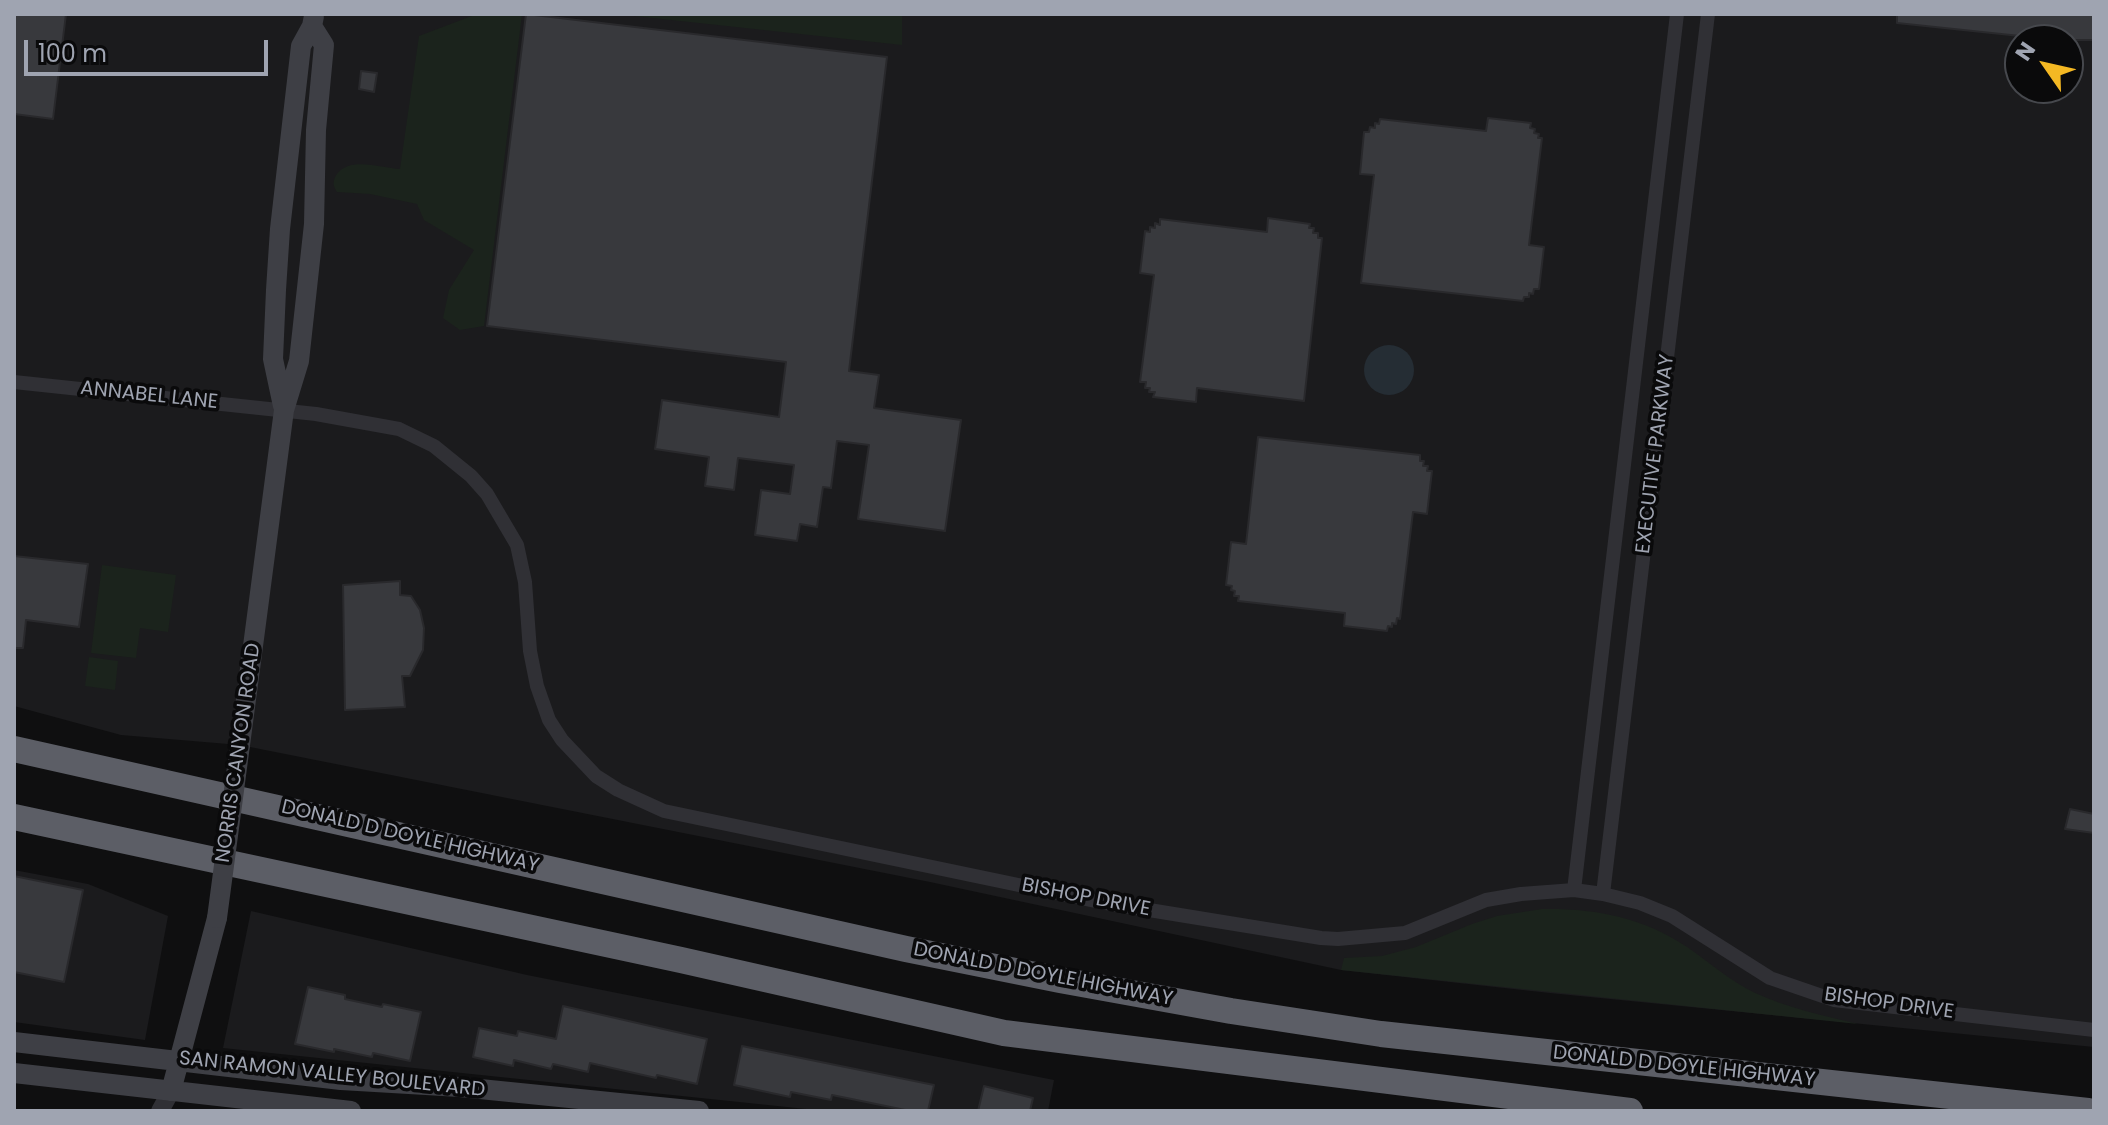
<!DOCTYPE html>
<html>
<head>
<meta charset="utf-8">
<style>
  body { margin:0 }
  #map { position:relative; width:2108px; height:1125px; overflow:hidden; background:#0f0f10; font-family:Poppins,sans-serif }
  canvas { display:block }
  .frame { position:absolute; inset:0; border:16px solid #9fa4b1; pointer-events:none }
  .north { position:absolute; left:2004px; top:24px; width:80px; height:80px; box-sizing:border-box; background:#0a0a0b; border:2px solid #46484d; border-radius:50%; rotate:304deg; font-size:22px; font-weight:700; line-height:32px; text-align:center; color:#9fa4b1 }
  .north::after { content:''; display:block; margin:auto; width:28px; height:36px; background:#f4b823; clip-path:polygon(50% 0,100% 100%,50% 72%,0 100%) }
  .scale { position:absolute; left:24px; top:40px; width:244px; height:36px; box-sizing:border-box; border:4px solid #9fa4b1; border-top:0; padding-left:10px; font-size:24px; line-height:28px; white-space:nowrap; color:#9fa4b1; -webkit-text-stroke:6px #0a0a0b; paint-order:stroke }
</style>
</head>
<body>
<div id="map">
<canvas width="2108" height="1125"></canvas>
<div class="frame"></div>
<div class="north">N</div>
<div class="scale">100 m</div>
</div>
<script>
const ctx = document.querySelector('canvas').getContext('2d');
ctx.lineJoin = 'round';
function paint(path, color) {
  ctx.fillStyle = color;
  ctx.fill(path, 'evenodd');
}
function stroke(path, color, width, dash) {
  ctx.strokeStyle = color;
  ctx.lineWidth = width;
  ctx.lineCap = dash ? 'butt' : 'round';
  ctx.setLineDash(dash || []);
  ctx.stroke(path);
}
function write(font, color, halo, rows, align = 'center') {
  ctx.font = font + ' Poppins,sans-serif';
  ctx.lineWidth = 7;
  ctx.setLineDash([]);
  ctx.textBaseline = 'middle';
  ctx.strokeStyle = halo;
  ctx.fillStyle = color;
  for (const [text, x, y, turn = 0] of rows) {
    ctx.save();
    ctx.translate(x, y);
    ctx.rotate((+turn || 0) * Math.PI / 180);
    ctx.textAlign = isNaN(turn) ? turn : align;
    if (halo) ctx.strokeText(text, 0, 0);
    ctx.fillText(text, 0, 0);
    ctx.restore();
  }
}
const built = new Path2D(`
  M14,14H2094V1047L1550,993L1341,970L930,882L240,745L121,735L14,706ZM2020,40H2068V88H2020Z
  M14,870L88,884L168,916L145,1040L14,1022Z
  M251,911L527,975L1054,1080L1048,1111H825L223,1048Z`);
const green = new Path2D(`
  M477,14H522L484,326L460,330L443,318L449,290L474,250L424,220L417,204L370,194L337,192C333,186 332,181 337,174C350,156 382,168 400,169L419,36Z
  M616,14H902V45Z
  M102,565L176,575L168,632L140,628L136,658L91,653Z
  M89,657L118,661L115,690L85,686Z
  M1542,909C1593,908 1643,917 1687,947C1709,962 1729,980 1753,992C1787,1008 1822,1015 1858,1024L1341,970L1344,958L1382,956L1416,947L1472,924L1497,916Z`);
const water = new Path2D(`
  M1364 370a25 25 0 1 1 50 0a25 25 0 1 1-50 0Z`);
const building = new Path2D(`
  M14,14H66L53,119L14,114Z
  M526,14L887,57L849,371L879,375L874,408L961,420L945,531L858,519L869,445L837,441L831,488L823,487L817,527L800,524L797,541L755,535L761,490L790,494L794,465L738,458L734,490L705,486L709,457L655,449L662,400L779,417L786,362L487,326Z
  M1897,14H2094V40H2058L1897,23Z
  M361,71L377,73L374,92L359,89Z
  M1488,118L1531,123L1530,128L1535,129L1534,133L1539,134L1538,138H1542L1529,245L1544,247L1539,289H1534L1533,294L1529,293V297H1524L1523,301L1361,283L1374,175L1360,174L1364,132H1369L1370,127L1375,128V123L1379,124L1380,119L1486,131Z
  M1268,218L1310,224L1309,228H1314L1313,233H1318V238H1322L1304,401L1197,388L1196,402L1153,397L1155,392H1149L1150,388H1145L1146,382H1140L1154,275L1140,273L1145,231L1150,232V227L1155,228V223L1160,225V219L1267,232Z
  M1258,437L1420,455V461H1424L1423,466H1428L1427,471H1432L1427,514L1413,512L1400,619L1397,618L1396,624L1392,623V627L1388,626L1387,631L1344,626L1345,613L1238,601L1239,596H1234L1235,591L1231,590L1232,586L1226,585L1231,542L1246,544Z
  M14,556L88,564L79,627L26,620L23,648H14Z
  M400,581V595L411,596L420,610L424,628L423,650L410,676H402L405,707L345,710L343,585Z
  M2070,809L2094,814V833L2065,829Z
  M14,876L83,890L64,982L14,972Z
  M308,987L345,995V999L382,1007L383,1004L421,1012L410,1061L373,1053L372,1057L334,1049V1052L295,1044Z
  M563,1006L707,1039L697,1084L657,1075L656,1078L590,1063L588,1072L553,1064L551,1069L514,1060L513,1066L473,1057L479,1028L517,1036L518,1031L556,1039Z
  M742,1046L934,1085L928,1111H910L832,1095L831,1100L791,1092L790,1097L734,1085Z
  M984,1086L1033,1098L1030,1111H978Z`);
const minor = new Path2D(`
  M14,382L316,414L399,429L434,446L471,476L487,494L517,545L525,582L530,651L537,686L549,720L562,740L596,776L618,790L664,811L1100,902L1321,938L1338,939L1405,933L1486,900L1521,894L1574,890L1603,894L1640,903L1672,916L1770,978L1834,1000L2094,1030
  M1574,890L1677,14
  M1603,894L1708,14`);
const tertiary = new Path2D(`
  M160,1111L171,1091`);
const secondary = new Path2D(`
  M283,406L273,359L276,290L280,229L301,46L312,26L314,16
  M240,745L284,410L299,361L314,224L316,130L324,45L312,26
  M14,1042L341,1080L460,1087L699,1111
  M14,1073L351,1111
  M171,1091L217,918`);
const motorway = new Path2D(`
  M14,749L906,949L1060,980L1231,1011L1381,1034L2088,1111
  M14,817L681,960L1004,1033L1630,1111`);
const secondaryBridge = new Path2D(`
  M217,918L240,745`);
const streetNames = [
  ["ANNABEL LANE",149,396,6],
  ["EXECUTIVE PARKWAY",1656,454,-83],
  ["NORRIS CANYON ROAD",239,753,-82],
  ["DONALD D DOYLE HIGHWAY",410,837,13],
  ["BISHOP DRIVE",1086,898,11],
  ["DONALD D DOYLE HIGHWAY",1043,975,11],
  ["BISHOP DRIVE",1889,1004,8],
  ["DONALD D DOYLE HIGHWAY",1684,1067,6],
  ["SAN RAMON VALLEY BOULEVARD",332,1075,6]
];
paint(built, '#1b1b1d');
paint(green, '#1b231c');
paint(water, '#252d34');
paint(building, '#38393d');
stroke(building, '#29292c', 2);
stroke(minor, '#303035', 14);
stroke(tertiary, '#303035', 18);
stroke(secondary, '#3e3f45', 20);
stroke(motorway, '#5c5e66', 26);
stroke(secondaryBridge, '#3e3f45', 20);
write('20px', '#9fa4b1', '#0a0a0b', streetNames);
</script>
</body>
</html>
